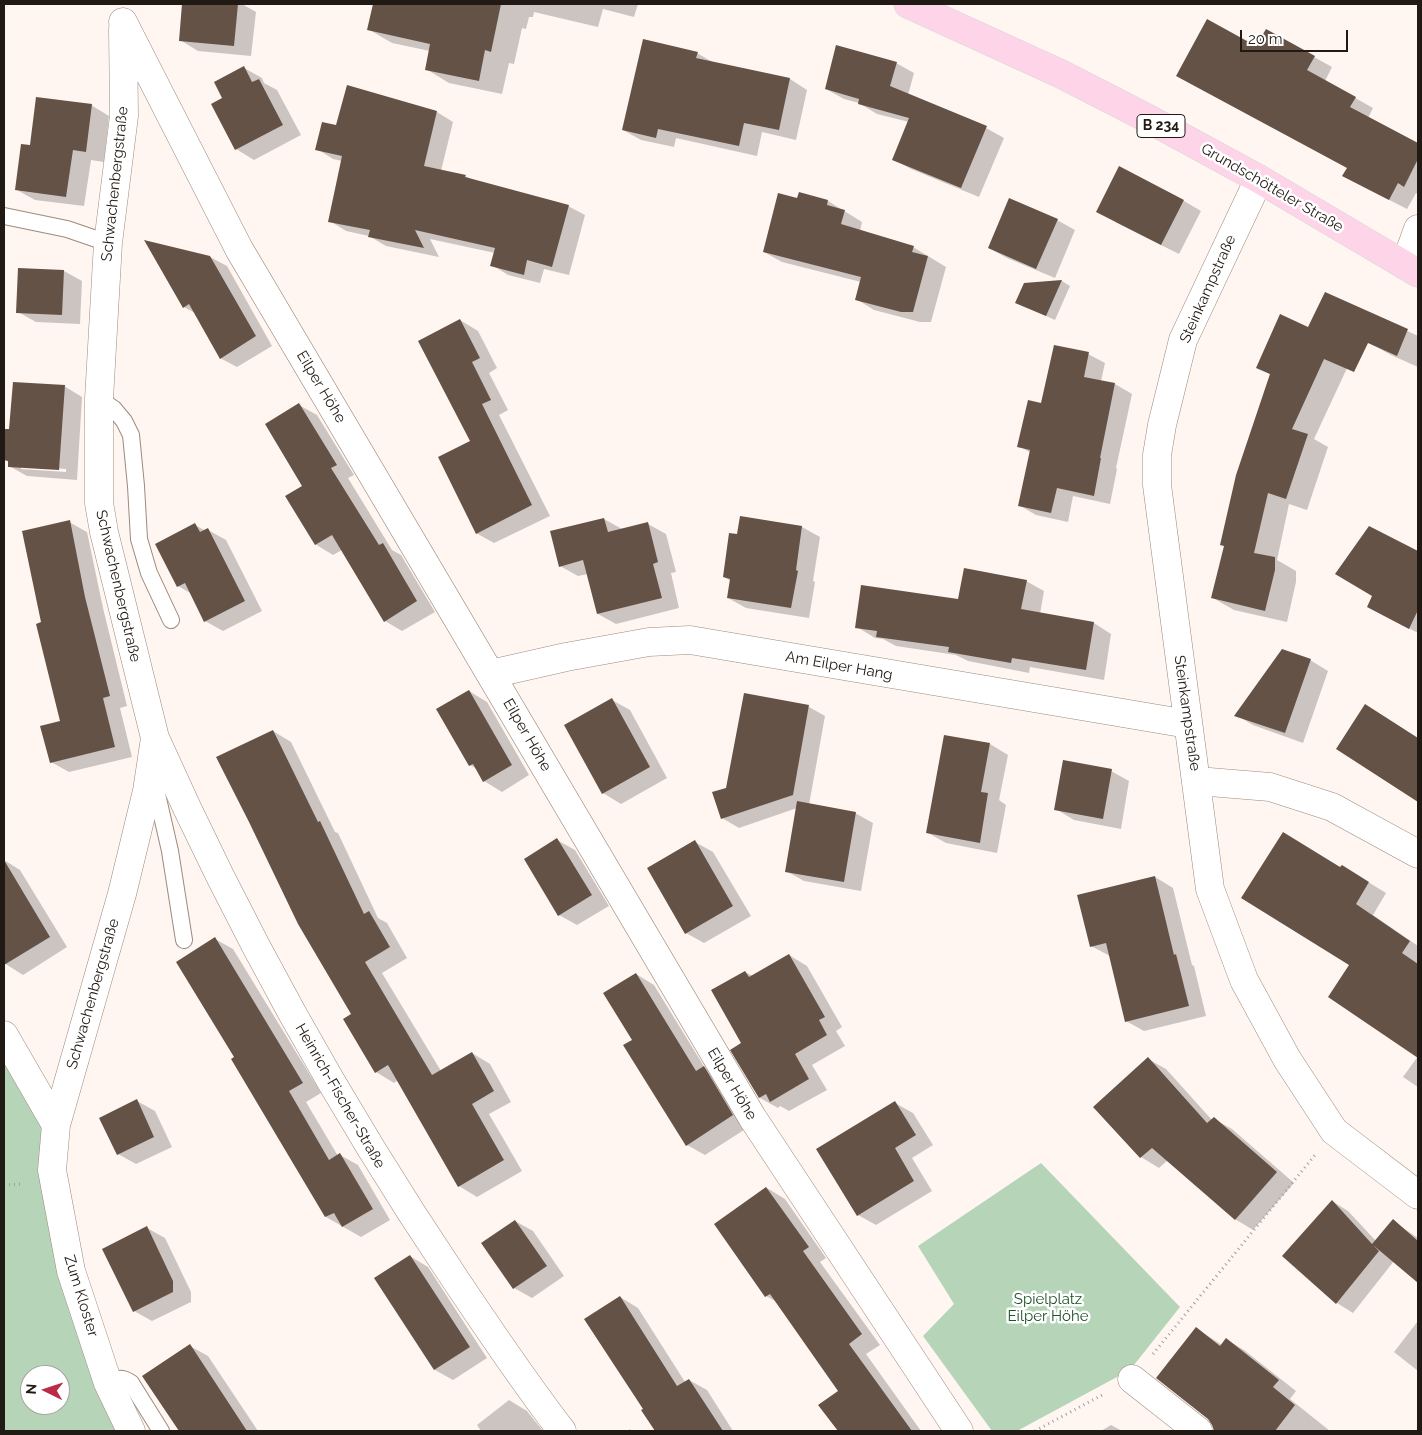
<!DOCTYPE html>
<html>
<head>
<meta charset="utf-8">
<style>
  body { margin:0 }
  #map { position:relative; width:1422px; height:1435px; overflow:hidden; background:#fff6f1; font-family:Raleway,sans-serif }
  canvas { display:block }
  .frame { position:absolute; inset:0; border:5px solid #201914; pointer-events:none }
  .north { position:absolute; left:20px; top:1365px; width:50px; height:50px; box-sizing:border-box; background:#fff; border:1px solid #a6a3a1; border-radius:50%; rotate:274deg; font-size:14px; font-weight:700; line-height:20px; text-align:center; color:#201914 }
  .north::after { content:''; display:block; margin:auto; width:18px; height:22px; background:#bc2b45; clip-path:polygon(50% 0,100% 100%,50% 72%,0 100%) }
  .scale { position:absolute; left:1240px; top:30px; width:108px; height:22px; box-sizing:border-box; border:2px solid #201914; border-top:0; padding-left:6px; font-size:15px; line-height:18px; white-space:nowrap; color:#201914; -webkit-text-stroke:4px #fff; paint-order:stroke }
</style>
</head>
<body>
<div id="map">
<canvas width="1422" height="1435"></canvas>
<div class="frame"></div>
<div class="north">N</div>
<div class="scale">20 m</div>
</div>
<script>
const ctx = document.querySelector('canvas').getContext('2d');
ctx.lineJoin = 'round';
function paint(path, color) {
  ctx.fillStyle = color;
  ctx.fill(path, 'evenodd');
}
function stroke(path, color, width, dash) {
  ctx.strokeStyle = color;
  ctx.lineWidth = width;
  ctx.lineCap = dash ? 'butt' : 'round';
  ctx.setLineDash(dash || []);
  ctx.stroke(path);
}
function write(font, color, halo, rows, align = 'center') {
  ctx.font = font + ' Raleway,sans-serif';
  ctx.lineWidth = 5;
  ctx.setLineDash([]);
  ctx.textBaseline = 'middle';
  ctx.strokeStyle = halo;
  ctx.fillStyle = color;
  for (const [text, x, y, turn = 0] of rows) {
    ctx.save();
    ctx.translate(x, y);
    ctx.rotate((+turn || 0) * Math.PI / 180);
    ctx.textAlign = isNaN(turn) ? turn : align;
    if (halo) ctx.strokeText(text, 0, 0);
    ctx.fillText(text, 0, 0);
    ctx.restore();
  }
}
const green = new Path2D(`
  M4,1035L56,1125L52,1170L131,1431H4ZM30,1375H60V1405H30Z
  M1041,1163L1180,1307L1130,1370L1017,1431H992L923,1336L954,1304L918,1246Z`);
const shadow = new Path2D(`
  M184,4H242L256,12L251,56L198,51L180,40Z
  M375,4H638L634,17L603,9L598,27L534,12L533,17H529L526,29L522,28L514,64L509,63L502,94L449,83L426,69L430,51L392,43L368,29Z
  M1257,48L1314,57L1332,67L1325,81L1373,108L1368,118L1418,144V194L1416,193L1407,209L1362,186Z
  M697,53L714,63L790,79L807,90L796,140L762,132L757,156L676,138L674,147L641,140L623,130Z
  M896,63L914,73L908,95L986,128L1004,138L979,197L911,169L893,159L909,122L877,114L859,103L844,99L826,89Z
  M244,68L262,78L264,83L277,90L301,135L254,160L236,149L224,99Z
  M91,105L109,116L104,162L91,160L84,206L35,200L17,190L31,147Z
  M437,112L453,122L441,171L465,176L475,181L568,206L585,215L569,275L544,269L540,283L508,275L492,265L495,253L430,239L439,257L386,246L369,236L346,231L330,221L342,161L333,159L317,149L337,126Z
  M800,194L828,201L862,222L860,231L913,247L946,267L931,322H920L874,310L856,299L861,282L782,262L764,252L798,199Z
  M1184,201L1201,211L1179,254L1115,222Z
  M1057,220L1075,230L1055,278L1007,258L989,248Z
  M210,257L227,266L272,346L237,367L220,358L195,313L184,307Z
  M20,269L64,271L82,281L80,324L36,322L18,312Z
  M1062,281L1070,286L1055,320L1017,303L1025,284Z
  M1380,318L1418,336V367L1391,355L1364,340Z
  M460,320L478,331L497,368L489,373L508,410L499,415L550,516L494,543L476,533L471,442Z
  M1309,329L1355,351L1314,439L1328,447L1307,510L1289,504L1277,560L1296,571V582L1287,622L1234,610L1213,598L1271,375L1258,367Z
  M1088,354L1105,363L1101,381L1115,384L1132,394L1116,468L1117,469L1110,504L1073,496L1068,522L1036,515L1019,505L1031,453L1019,446L1042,405Z
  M64,386L82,397L77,480L27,476L9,466L10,462L4,460L11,431ZM21,466L66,469V472L21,469Z
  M299,405L317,415L354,475L348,478L392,550L401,555L435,612L402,631L385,621L342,550L333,555L315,544Z
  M741,518L802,527L820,537L813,581L815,582L809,618L746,608L728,598L731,581L724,577L738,535Z
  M604,519L622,529L648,524L666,534L676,572L671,573L679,608L616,624L598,614L588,574L578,576L560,566Z
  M69,522L87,532L103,608L127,706L120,708L132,757L69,772L51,762L62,722L43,623Z
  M195,525L206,531L208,530L226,540L262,611L223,631L205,621L192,594L178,586Z
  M1370,528L1418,552V633L1368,607L1374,596Z
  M1026,581L1044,591L1040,614L1094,623L1111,634L1104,680L1030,667L1029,673L968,661L956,655L896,646L883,639L875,638L857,627Z
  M1310,660L1328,671L1303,743L1253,725L1236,715Z
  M469,691L487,702L529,775L502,792L484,781L477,769L470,765Z
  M612,700L630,710L667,778L621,804L603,793Z
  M809,707L825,716L809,805L855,813L873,823L861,891L804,881L786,871L797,808L739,828L722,818Z
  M1383,716L1418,739V801L1338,749Z
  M273,731L291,742L335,832L338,833L378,918L387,923L407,958L382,973L441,1071L472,1053L490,1064L511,1102L489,1114L522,1171L477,1197L459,1186L398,1080L394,1083L376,1072L344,1019L353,1014Z
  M990,744L1008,755L999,800L1006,805L997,853L946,843L928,833Z
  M1111,771L1129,781L1121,829L1074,820L1056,809Z
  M557,840L575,850L609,906L577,925L559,915Z
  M695,842L713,852L751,916L704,943L686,933Z
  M4,860L20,870L67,947L23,975L4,963Z
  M1340,868L1360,877L1386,893L1373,915L1418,946V1087L1403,1077L1418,1056L1351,965Z
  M1155,877L1173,888L1192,965L1194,966L1206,1016L1144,1031L1126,1021L1110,956L1091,946Z
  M215,939L233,949L321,1093L306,1102L338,1156L340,1155L358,1165L390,1220L361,1237L326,1217Z
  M789,955L807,966L842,1027L836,1031L845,1046L812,1065L827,1090L789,1111L780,1106L778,1108L760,1098L732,1050L743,1043L745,972L753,976Z
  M636,974L654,985L705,1068L722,1078L750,1126L705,1155L687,1145L633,1041Z
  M1148,1059L1166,1069L1212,1120L1214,1119L1232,1129L1294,1183L1253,1230L1235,1219L1168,1160L1159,1168L1141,1157L1095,1107Z
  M137,1101L155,1111L172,1147L136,1164L118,1154Z
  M895,1103L913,1113L933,1145L912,1158L932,1191L876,1225L858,1215Z
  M767,1188L785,1199L826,1258L820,1262L880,1345L866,1354L921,1431H839L820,1405L840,1391L777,1302L766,1296Z
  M1332,1201L1348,1211L1376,1241L1393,1221L1418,1238V1267L1413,1273L1394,1261L1353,1313L1337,1303L1284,1255Z
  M515,1221L533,1231L564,1276L532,1298L514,1288Z
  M147,1228L165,1238L191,1292V1302L152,1321L134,1311Z
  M410,1256L428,1267L487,1358L453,1380L435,1370Z
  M620,1297L638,1308L685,1382L689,1380L707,1390L733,1431H656L643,1410L645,1409Z
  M1418,1321V1371L1394,1352Z
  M1197,1329L1222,1345L1227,1340L1244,1350L1296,1391L1290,1399L1330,1431H1216Z
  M190,1346L208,1356L258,1431H181L144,1376Z
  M509,1400L527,1411L543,1431H481L477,1425Z
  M1111,1425L1122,1431H1101Z`);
const building = new Path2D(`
  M182,4H238L234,46L179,41Z
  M373,4H501L491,52L485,50L479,81L425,70L430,44L367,30Z
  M1207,19L1256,46L1266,29L1315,56L1307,70L1356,97L1350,107L1418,143V159L1404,187L1398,183L1389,200L1342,176L1347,168L1176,76Z
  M643,39L698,52L696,58L790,78L779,130L744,123L739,146L658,129L656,138L622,130Z
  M836,45L897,62L890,86L987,126L961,188L892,160L909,118L858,104L859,99L825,89Z
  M244,66L252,82L259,79L283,125L235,150L211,104L222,98L214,82Z
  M347,85L437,111L424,166L466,175L465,177L569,205L552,267L527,260L524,275L490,266L495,248L415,230L424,248L368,237L370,230L328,222L342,156L315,150L322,122L336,125Z
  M36,97L92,104L86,152L73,150L66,197L15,190L21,144L30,145Z
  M1119,166L1184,200L1161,245L1096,212Z
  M799,192L828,200L827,205L845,210L841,224L914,246L912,252L928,256L913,312H901L855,300L861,277L763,252L778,193L797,198Z
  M1009,198L1058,219L1036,269L988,248Z
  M144,240L210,256L256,336L220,359L189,304L183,308Z
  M18,268L64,270L62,315L16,313Z
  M1062,280L1046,316L1015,303L1024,283Z
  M1325,292L1408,329L1397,356L1368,343L1354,372L1324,359L1292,429L1308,434L1286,499L1268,493L1254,553L1275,557V570L1265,611L1211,598L1224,546L1220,545L1236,475L1270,374L1256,368L1280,314L1308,327Z
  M460,319L480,358L472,362L491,400L482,404L532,505L476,534L438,457L470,441L418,341Z
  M1054,345L1089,352L1084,377L1115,383L1100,458H1101L1094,496L1057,488L1051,513L1018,506L1030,450L1017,447L1028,400L1041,403Z
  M13,382L65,385L59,470L8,467V461L4,460L5,429H9Z
  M299,403L337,465L331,468L379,545L383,543L417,601L384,622L332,535L315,545L285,496L302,486L265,424Z
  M740,516L802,526L796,570L798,571L791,608L727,598L730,579L723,577L729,533L737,534Z
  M604,518L608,532L648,522L658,562L653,564L662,598L597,614L583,560L559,567L550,531Z
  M70,520L85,597L110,696L103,698L115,747L50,763L40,726L60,721L36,624L41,622L22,531Z
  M195,523L200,532L208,528L245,601L204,622L185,583L177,587L155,544Z
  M1369,526L1418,551V610L1409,629L1367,607L1372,596L1335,574Z
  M964,568L1027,580L1021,609L1094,622L1086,670L1012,658L1011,663L948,652L949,647L876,637L877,631L855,628L861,585L958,599Z
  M1282,649L1311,659L1285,733L1234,716Z
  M469,690L512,765L483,782L473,764L469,766L436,709Z
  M744,693L809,705L793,795L721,819L712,792L726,788Z
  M612,698L650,767L602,794L564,725Z
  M1365,704L1418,738V802L1336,749Z
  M273,730L318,822L320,821L364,914L369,911L390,947L365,962L432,1075L472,1052L494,1091L472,1104L504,1160L458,1187L388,1065L375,1073L343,1019L351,1014L298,924L249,822L216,757Z
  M944,735L990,743L981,792L988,793L980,843L926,833Z
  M1063,760L1112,769L1103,819L1054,810Z
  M797,801L856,812L844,882L785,872Z
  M1283,832L1340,867L1342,865L1369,882L1356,904L1410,941L1402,953L1418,964V1058L1328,997L1349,965L1241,898Z
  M557,838L592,895L558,916L524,859Z
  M695,840L733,906L685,934L647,868Z
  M4,860L50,937L4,965Z
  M1155,876L1174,955L1176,954L1189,1006L1125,1022L1106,943L1090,947L1077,895Z
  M215,937L303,1083L289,1091L329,1160L340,1153L373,1209L342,1227L334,1213L325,1217L231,1059L234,1057L176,962Z
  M789,954L825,1017L819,1020L827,1035L795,1054L809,1079L770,1102L766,1094L759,1098L730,1050L741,1043L711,990L745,971L749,977Z
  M636,973L696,1071L704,1066L733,1115L686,1146L623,1045L632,1040L603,993Z
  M1148,1057L1207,1123L1214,1117L1277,1172L1235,1220L1152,1148L1140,1158L1093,1107Z
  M137,1099L154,1137L117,1155L99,1118Z
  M895,1101L916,1135L895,1148L914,1181L857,1216L816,1149Z
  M766,1187L809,1247L803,1251L862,1334L849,1344L912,1431H838L818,1405L838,1391L770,1294L765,1297L714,1224Z
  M1332,1200L1372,1244L1393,1219L1418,1241V1283L1373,1245L1379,1251L1336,1304L1282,1256Z
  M515,1220L547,1266L513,1289L481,1243Z
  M147,1226L173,1281V1292L133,1312L102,1249Z
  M410,1255L470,1347L434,1370L374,1278Z
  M620,1296L677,1386L689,1379L723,1431H655L641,1410L643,1409L584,1319Z
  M1196,1327L1220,1346L1226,1338L1279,1380L1273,1387L1295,1405L1275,1431H1214L1212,1425L1208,1419L1156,1378Z
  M190,1344L247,1431H179L142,1376Z`);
const path = new Path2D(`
  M4,1185L21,1184
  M1153,1354L1315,1155
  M630,1431L632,1430
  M1035,1431L1104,1394`);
const service = new Path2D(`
  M4,216L67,229L108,243
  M99,399L114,409L124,421L131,435L136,486L139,539L149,573L171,620
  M154,781L170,851L184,940
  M108,1383C117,1378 122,1377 131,1383L161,1431`);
const minor = new Path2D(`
  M123,22L239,249L752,1117L959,1431
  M123,29L124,116L108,243L99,399V503L104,532L155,738L147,791L122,894L56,1125L52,1170L71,1271L108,1383L131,1431
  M1259,179L1183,340L1162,425L1157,455V485L1210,889L1244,980L1287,1059L1334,1131L1418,1195
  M1405,265L1418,229
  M491,674L566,657L649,642L690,640L1188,724
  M155,738C239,927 340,1108 455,1279C490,1331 524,1382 562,1431
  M1197,781L1270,787L1332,807L1418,854
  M4,1035L56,1125
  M1132,1379L1198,1431`);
const primary = new Path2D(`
  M908,4L1061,74L1145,117L1259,179L1418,273`);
const shields = [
  [1161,126,48]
];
const shieldNames = [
  ["B 234",1161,126]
];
const streetNames = [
  ["Schwachenbergstraße",115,184,-84],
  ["Grundschötteler Straße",1272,188,30],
  ["Steinkampstraße",1208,289,-66],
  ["Eilper Höhe",321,387,59],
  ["Schwachenbergstraße",118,586,77],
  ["Am Eilper Hang",839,666,10],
  ["Steinkampstraße",1187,713,82],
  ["Eilper Höhe",527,735,60],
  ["Schwachenbergstraße",93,994,-74],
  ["Eilper Höhe",732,1084,59],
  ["Heinrich-Fischer-Straße",340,1096,60],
  ["Zum Kloster",81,1296,73]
];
const parkNames = [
  ["Spielplatz",1048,1299],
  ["Eilper Höhe",1048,1316]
];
paint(green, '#b6d5b8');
paint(shadow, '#0003');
paint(building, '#645246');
stroke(service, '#9d8a7d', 18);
stroke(minor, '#9d8a7d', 29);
stroke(primary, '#d7d6d5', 29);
stroke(path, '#a49c97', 3, [1, 4]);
stroke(service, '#fff', 16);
stroke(minor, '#fff', 28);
stroke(primary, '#fed4e9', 28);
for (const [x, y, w] of shields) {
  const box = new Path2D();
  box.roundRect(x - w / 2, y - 11.5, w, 23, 4);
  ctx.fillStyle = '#fff';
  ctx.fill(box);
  stroke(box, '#201914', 1);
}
write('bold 14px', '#201914', null, shieldNames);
write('15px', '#201914', '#fff', streetNames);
write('15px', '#215029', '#fff', parkNames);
</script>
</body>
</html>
